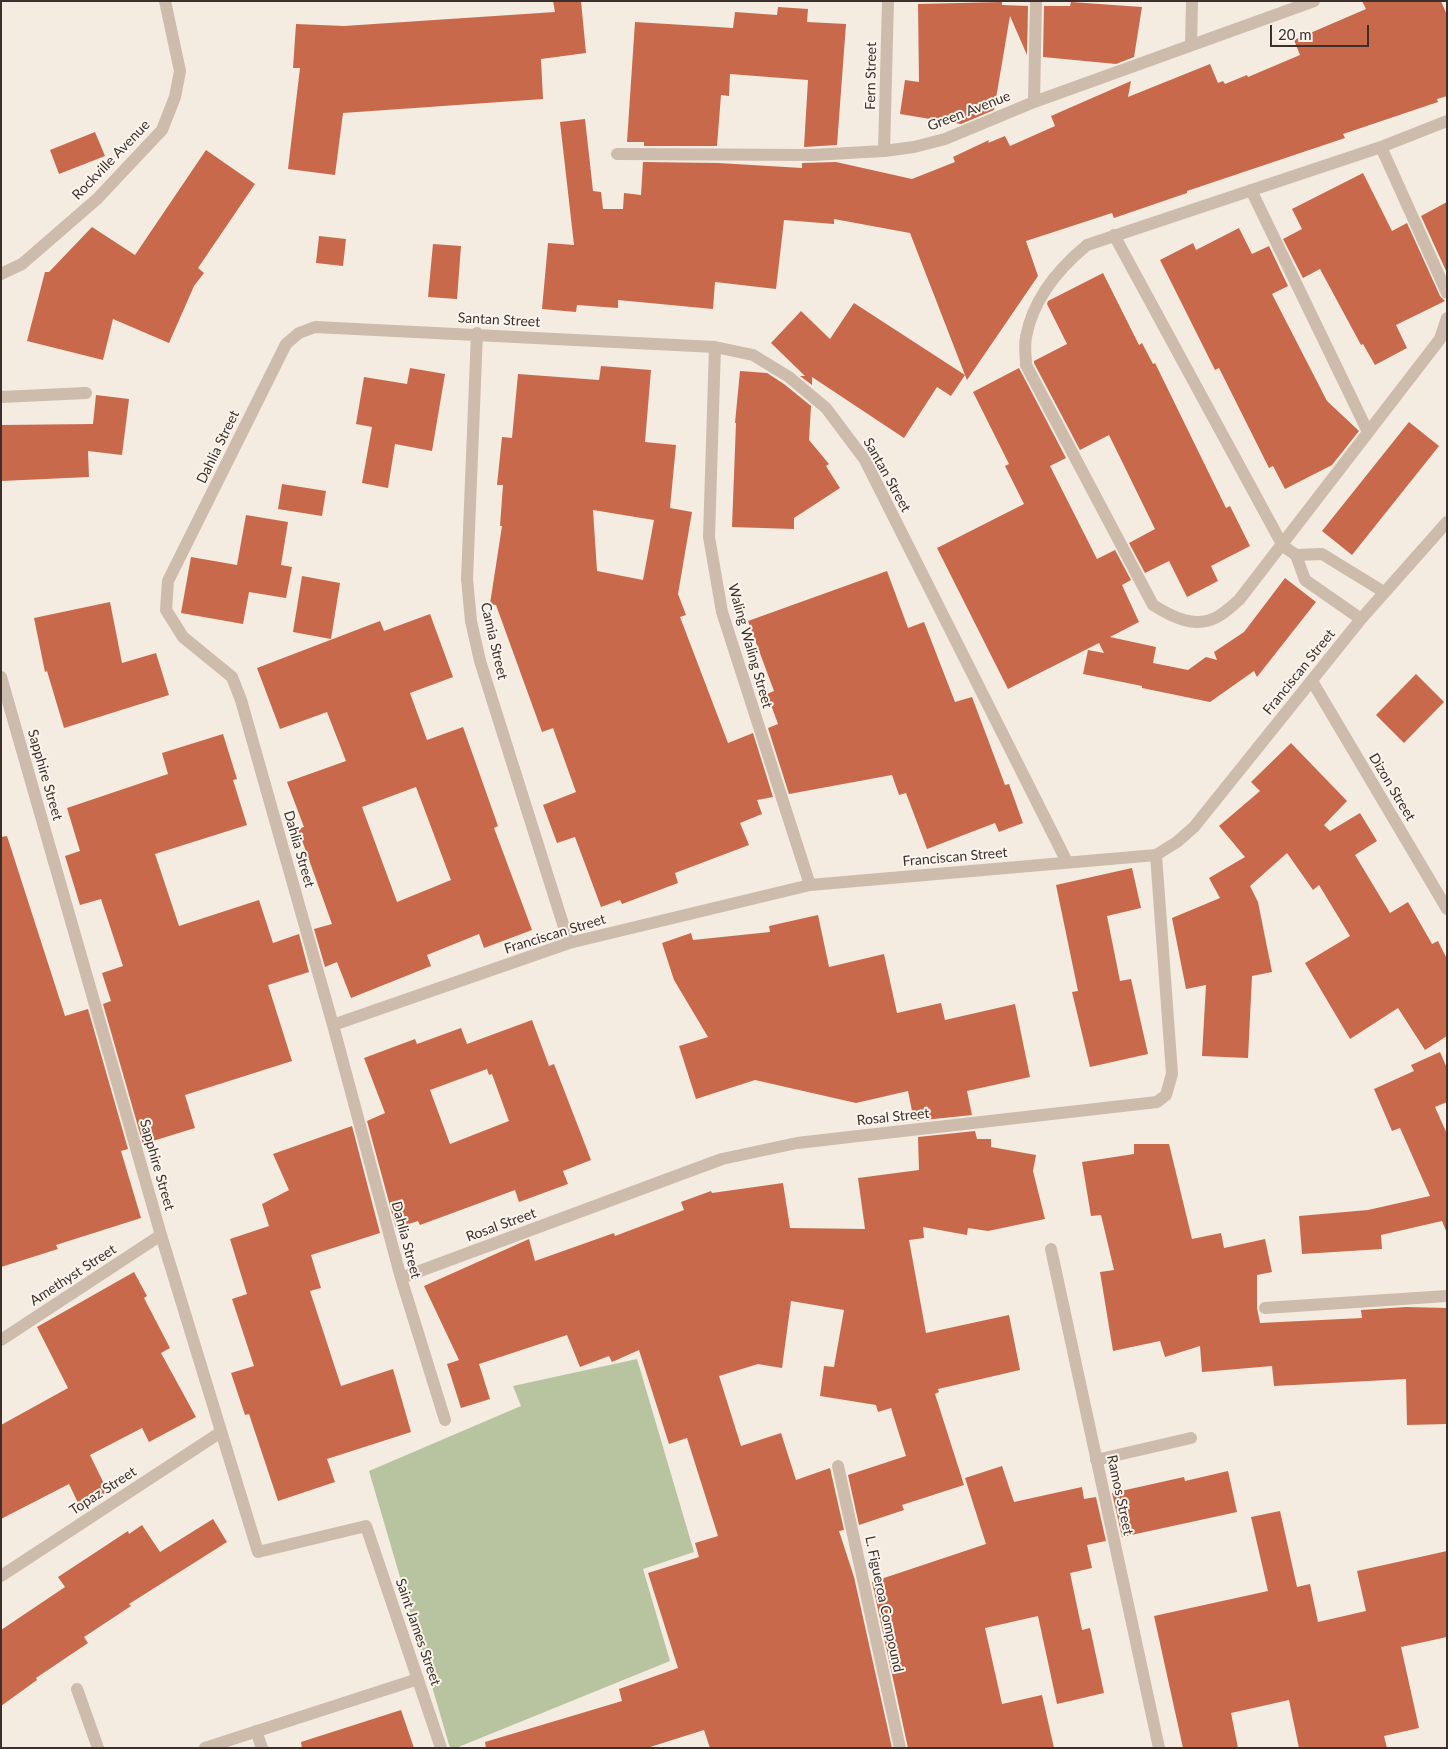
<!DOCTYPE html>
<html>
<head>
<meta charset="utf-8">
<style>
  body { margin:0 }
  #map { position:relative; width:1448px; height:1749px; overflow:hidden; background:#f4ebe1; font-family:Lato,sans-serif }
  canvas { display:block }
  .frame { position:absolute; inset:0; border:2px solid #3b302b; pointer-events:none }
  .scale { position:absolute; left:1270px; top:25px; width:99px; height:22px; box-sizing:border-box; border:2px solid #3b302b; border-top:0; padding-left:6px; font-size:15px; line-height:18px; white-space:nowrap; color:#3b302b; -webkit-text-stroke:4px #fbf5ee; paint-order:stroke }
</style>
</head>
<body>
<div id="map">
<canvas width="1448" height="1749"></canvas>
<div class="frame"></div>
<div class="scale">20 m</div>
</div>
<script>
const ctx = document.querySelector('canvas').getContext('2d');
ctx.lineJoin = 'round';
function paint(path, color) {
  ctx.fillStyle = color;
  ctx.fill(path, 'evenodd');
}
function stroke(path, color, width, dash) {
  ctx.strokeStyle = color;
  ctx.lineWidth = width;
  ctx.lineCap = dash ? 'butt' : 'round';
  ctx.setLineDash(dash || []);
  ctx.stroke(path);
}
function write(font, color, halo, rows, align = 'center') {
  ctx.font = font + ' Lato,sans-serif';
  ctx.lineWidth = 4;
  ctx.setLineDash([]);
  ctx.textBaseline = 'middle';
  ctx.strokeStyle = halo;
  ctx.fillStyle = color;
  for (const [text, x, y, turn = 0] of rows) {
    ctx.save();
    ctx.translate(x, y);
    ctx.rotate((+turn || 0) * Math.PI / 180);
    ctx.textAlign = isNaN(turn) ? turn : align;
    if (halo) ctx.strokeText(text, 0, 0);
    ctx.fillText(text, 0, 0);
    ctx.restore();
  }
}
const green = new Path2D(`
  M637,1359L694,1552L643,1569L670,1661L456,1748H450L369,1471L521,1406L513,1386Z`);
const building = new Path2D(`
  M553,1H581L586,53L541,59L543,99L343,113L335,175L288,169L300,68H293L296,24L344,26L555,12Z
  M1362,1H1441L1447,15V96L1437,99L1438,102L1343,134L1345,138L1187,191V193L1114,218L1112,213L1026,241L1038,276L967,380L965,375L951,396L937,387L904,438L812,377V385L800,376H805L771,343L801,311L830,339L854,303L965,375L910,233L834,219V224L784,220L776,289L715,282L713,309L618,300V308L577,305L576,312L542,309L548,243L574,245L560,122L585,119L593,191L601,192L603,209H623L624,193L641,195L643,162L718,163L802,168V163L836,162L912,179L955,162L953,157L989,140L988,143L1005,136L1010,146L1055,126L1051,116L1131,81L1128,97L1210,64L1218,83L1223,81L1225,84L1247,75L1248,77L1300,55L1294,40L1366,9Z
  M1002,2V5L1028,6L1027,55L1010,16L994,110L961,124L900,114L905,80L919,82L918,4Z
  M1071,2L1142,7L1134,57L1116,64L1043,57L1044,6H1070Z
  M778,7L808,9L807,22L846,24L837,145L804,147L808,80L730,74L729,96L721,95L717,146H644V142H627L635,22L733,28L735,12L777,15Z
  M95,132L105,156L59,174L50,150Z
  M206,150L255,184L198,268L204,273L194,286L169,343L113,319L103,360L27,341L45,272H49L92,227L135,255Z
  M1363,173L1392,231L1407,223L1440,296L1445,301L1396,325L1407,348L1375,365L1363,344L1361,345L1320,269L1303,278L1283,239L1302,229L1292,209Z
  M1447,202V273L1421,216Z
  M1239,228L1252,254L1269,246L1288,286L1272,294L1327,401L1359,431L1332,465L1285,489L1273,466L1269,468L1219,368L1215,370L1160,260L1193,243L1196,250Z
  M319,236L346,239L343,266L316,263Z
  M433,244L461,246L457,299L428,297Z
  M1103,273L1139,345L1142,343L1153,364L1155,363L1226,508L1230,506L1250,546L1211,566L1218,581L1187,597L1169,561L1145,573L1129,543L1155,529L1109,435L1080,450L1034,363V361L1067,344L1047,304L1048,301Z
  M601,366L651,370L645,442L676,445L670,508L692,512L678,594L686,615L680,617L728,743L753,733L773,797L757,800L762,814L740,823L749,845L675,873L678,883L622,904L620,900L601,907L575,837L557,843L543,805L576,792L553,728L542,732L496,605L490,604L502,526H500L503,485H497L502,437L512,438L518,374L599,380ZM593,510L654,520L643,580L597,571Z
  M410,368L445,374L432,451L395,444L388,488L362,483L372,427L356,424L364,377L407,384Z
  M1019,368L1066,458L1050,466L1097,559L1115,550L1131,580L1122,585L1139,622L1110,637L1156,647L1153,663L1188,670L1206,657L1217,660L1214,652L1244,632L1285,578L1316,602L1257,677L1254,671L1210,702L1142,688V686L1083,674L1088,650L1104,653L1099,643L1008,689L937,548L1024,504L1005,466L1009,464L973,392Z
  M740,371L767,373L784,384L811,406L809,440L829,464L826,466L840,488L794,518V529L732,527L736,423H735Z
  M96,395L129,399L122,455L88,451L89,477L1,481V425L93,424Z
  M1409,422L1439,446L1352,555L1322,531Z
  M282,484L326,491L322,516L278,509Z
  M246,515L288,522L281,565L292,567L286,598L249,592L243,624L181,613L191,557L237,565Z
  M887,571L908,628L924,622L955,702L972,697L1005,785L1009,784L1023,823L999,832L995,823L927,849L906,793L899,795L892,775L789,794L768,728L778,724L767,694L774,691L748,621Z
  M302,576L340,583L331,639L293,632Z
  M110,602L122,663L156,653L169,695L64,728L47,671L45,672L34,618Z
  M430,614L453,677L410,693L427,740L463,727L498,826L494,828L532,930L484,948L479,934L427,955L431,966L351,998L337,962L325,967L314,929L332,924L298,829L304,827L287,782L346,761L327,712L280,729L257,668L380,621L384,631ZM416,787L451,880L397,902L362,807Z
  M1416,674L1444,702L1404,743L1376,715Z
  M223,734L237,779L233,780L247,825L155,854L179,926L259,900L273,943L299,934L309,972L268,985L292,1061L185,1095L195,1128L143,1144L103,1004L111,1001L102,973L123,966L101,899L80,905L65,856L80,851L67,808L168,774L162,753Z
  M1291,743L1347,801L1324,825L1330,831L1360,813L1377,841L1355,855L1390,913L1408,902L1432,944L1438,941L1447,959V1036L1425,1050L1398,1008L1350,1039L1305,963L1350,936L1319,885L1313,890L1287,853L1250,886L1258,902L1272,972L1252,976L1248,1058L1202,1056L1206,985L1186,989L1172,918L1220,898L1209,878L1245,857L1219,826L1260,791L1251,782Z
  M7,836L65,1016L88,1009L128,1149L121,1151L141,1218L56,1245L58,1249L1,1267V837Z
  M1132,868L1141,908L1107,916L1120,981L1131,979L1148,1054L1090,1067L1072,992L1078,991L1056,885Z
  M818,915L829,967L884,954L897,1013L941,1003L945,1020L1015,1004L1030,1077L967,1091L972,1115L914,1121L908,1091L856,1103L755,1080L696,1099L679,1046L708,1037L674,980L662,943L691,933L693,940L770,932L769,926Z
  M532,1020L549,1066L554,1064L591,1160L563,1171L568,1184L519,1202L515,1190L420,1225L418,1221L396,1228L367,1121L385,1113L364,1058L415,1039L417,1044L461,1028L467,1044ZM487,1069L489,1075L492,1074L509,1121L450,1144L430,1090Z
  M1440,1052L1447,1068V1102L1435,1107L1447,1134V1233L1442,1221L1381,1235L1382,1249L1302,1254L1299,1216L1368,1210L1430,1196L1400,1128L1392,1131L1374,1089L1414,1071L1411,1065Z
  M352,1126L380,1233L311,1255L321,1288L310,1291L341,1386L393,1369L411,1432L327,1459L335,1482L278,1501L249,1414L245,1415L231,1373L254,1366L232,1299L247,1294L230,1239L269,1226L262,1204L289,1190L273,1154Z
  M975,1131L977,1139H991V1147L1036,1155L1033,1171L1045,1219L988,1231L968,1228L967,1235L923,1227L924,1238L909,1240L926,1333L1009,1315L1020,1370L938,1389L939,1392L935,1394L964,1485L902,1505L904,1510L859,1525L848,1475L906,1456L891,1408L878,1412L876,1405L820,1396L824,1366L834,1367L844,1310L791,1301L782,1368L758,1364L719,1376L741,1446L781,1433L796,1480L830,1468L844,1530L839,1531L854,1577L892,1748H710L704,1730L647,1748H486L485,1742L622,1701L619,1689L678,1668L648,1573L699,1557L695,1543L718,1536L687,1438L669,1444L639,1350L612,1362L609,1356L580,1367L567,1335L479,1364L490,1399L461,1408L447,1364L459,1360L424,1286L529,1239L535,1261L614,1233L615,1236L684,1210L681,1202L711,1191L712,1193L783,1183L790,1228L865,1229L858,1178L919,1170L918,1137Z
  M1134,1144H1169L1192,1239L1221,1233L1224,1248L1265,1239L1272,1272L1257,1275V1308L1260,1323L1362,1318L1361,1310L1406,1307L1447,1308V1424L1407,1425L1406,1379L1274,1386L1272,1366L1202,1372L1200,1346L1165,1357L1160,1341L1113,1351L1100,1272L1114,1270L1101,1215L1091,1216L1082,1162L1134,1154Z
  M134,1272L147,1296L144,1298L170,1348L161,1353L196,1417L149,1442L142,1428L90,1455L108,1492L80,1507L69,1484L1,1519V1425L68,1388L37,1327Z
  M1002,1466L1014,1502L1082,1487L1084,1499L1096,1497L1106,1541L1087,1545L1092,1568L1070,1573L1082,1630L1090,1628L1104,1693L1057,1704L1038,1616L985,1628L1002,1704L1042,1695L1054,1748H908L872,1582L986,1544L965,1478Z
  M1228,1471L1237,1512L1122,1537L1112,1493L1184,1477L1185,1481Z
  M1280,1511L1297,1587L1310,1584L1318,1622L1366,1611L1357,1571L1447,1551V1637L1401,1647L1419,1728L1384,1736L1387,1748H1299L1289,1700L1231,1713L1238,1748H1183L1154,1616L1268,1591L1251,1517Z
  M213,1519L227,1542L129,1604L131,1606L84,1637L88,1643L36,1678L37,1680L1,1706V1630L65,1587L58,1577L128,1531L129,1534L142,1525L160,1552Z
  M401,1710L414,1748H302L301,1742Z`);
const lane = new Path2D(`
  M1,397L86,393
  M1096,1460L1191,1438
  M77,1689L98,1748
  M256,1731L262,1748
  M205,1748L418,1679`);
const street = new Path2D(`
  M1191,45L1192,1
  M1034,102L1036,1
  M1447,121L1381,147L1087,245C1058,269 1033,299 1026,337C1024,346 1026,356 1026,365L1153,605C1172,617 1195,629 1217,617C1225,613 1232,606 1239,600L1440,339L1447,318
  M1381,147L1447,293
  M884,151L888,1
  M617,154L812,155L884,151L914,147L945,139L1034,102L1314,1
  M1251,190L1368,432
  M1114,235L1283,546L1296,555L1322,554L1384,592
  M1,274L22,264L97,199L162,130L175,97L180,71L165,1
  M477,333L467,579L471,621L480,661L569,943
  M715,347L709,537L722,612L810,885
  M1296,555L1305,580L1361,619
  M1,677L161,1235L258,1552L366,1526L441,1748
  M1312,681L1447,909
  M333,1025L569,943L810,885L1156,855L1177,842L1194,827L1361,619L1447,522
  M1051,1249L1159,1748
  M401,1278L722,1159L797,1143L1157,1102L1166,1095L1172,1074L1156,855
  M1265,1308L1447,1296
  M1,1340L161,1235
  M445,1420L401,1278L333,1025L241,700L232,677L183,637L166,610L168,581L286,344L299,333L315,327L715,347L753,355L789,377L826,408L865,460L1067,862
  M838,1466L900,1748
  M1,1576L221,1432`);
const streetNames = [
  ["Fern Street",871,76,-89],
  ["Green Avenue",969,111,-21],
  ["Rockville Avenue",111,160,-46],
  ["Santan Street",499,320,3],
  ["Dahlia Street",218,447,-64],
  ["Santan Street",887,475,61],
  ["Camia Street",494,641,77],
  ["Waling Waling Street",750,646,74],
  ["Franciscan Street",1299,672,-51],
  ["Sapphire Street",45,775,74],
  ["Dizon Street",1392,787,59],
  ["Dahlia Street",299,849,74],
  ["Franciscan Street",955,857,-5],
  ["Franciscan Street",555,934,-17],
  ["Rosal Street",893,1117,-6],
  ["Sapphire Street",157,1165,74],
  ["Rosal Street",501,1225,-20],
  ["Dahlia Street",406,1240,75],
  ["Amethyst Street",73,1275,-33],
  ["Topaz Street",103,1491,-33],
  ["Ramos Street",1120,1495,78],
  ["L. Figueroa Compound",884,1604,78],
  ["Saint James Street",418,1632,71]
];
paint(green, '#b8c4a0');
paint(building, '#c8694b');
stroke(lane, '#cdbbac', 12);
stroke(street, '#cdbbac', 12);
write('14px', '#3b302b', '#fbf5ee', streetNames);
</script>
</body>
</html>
